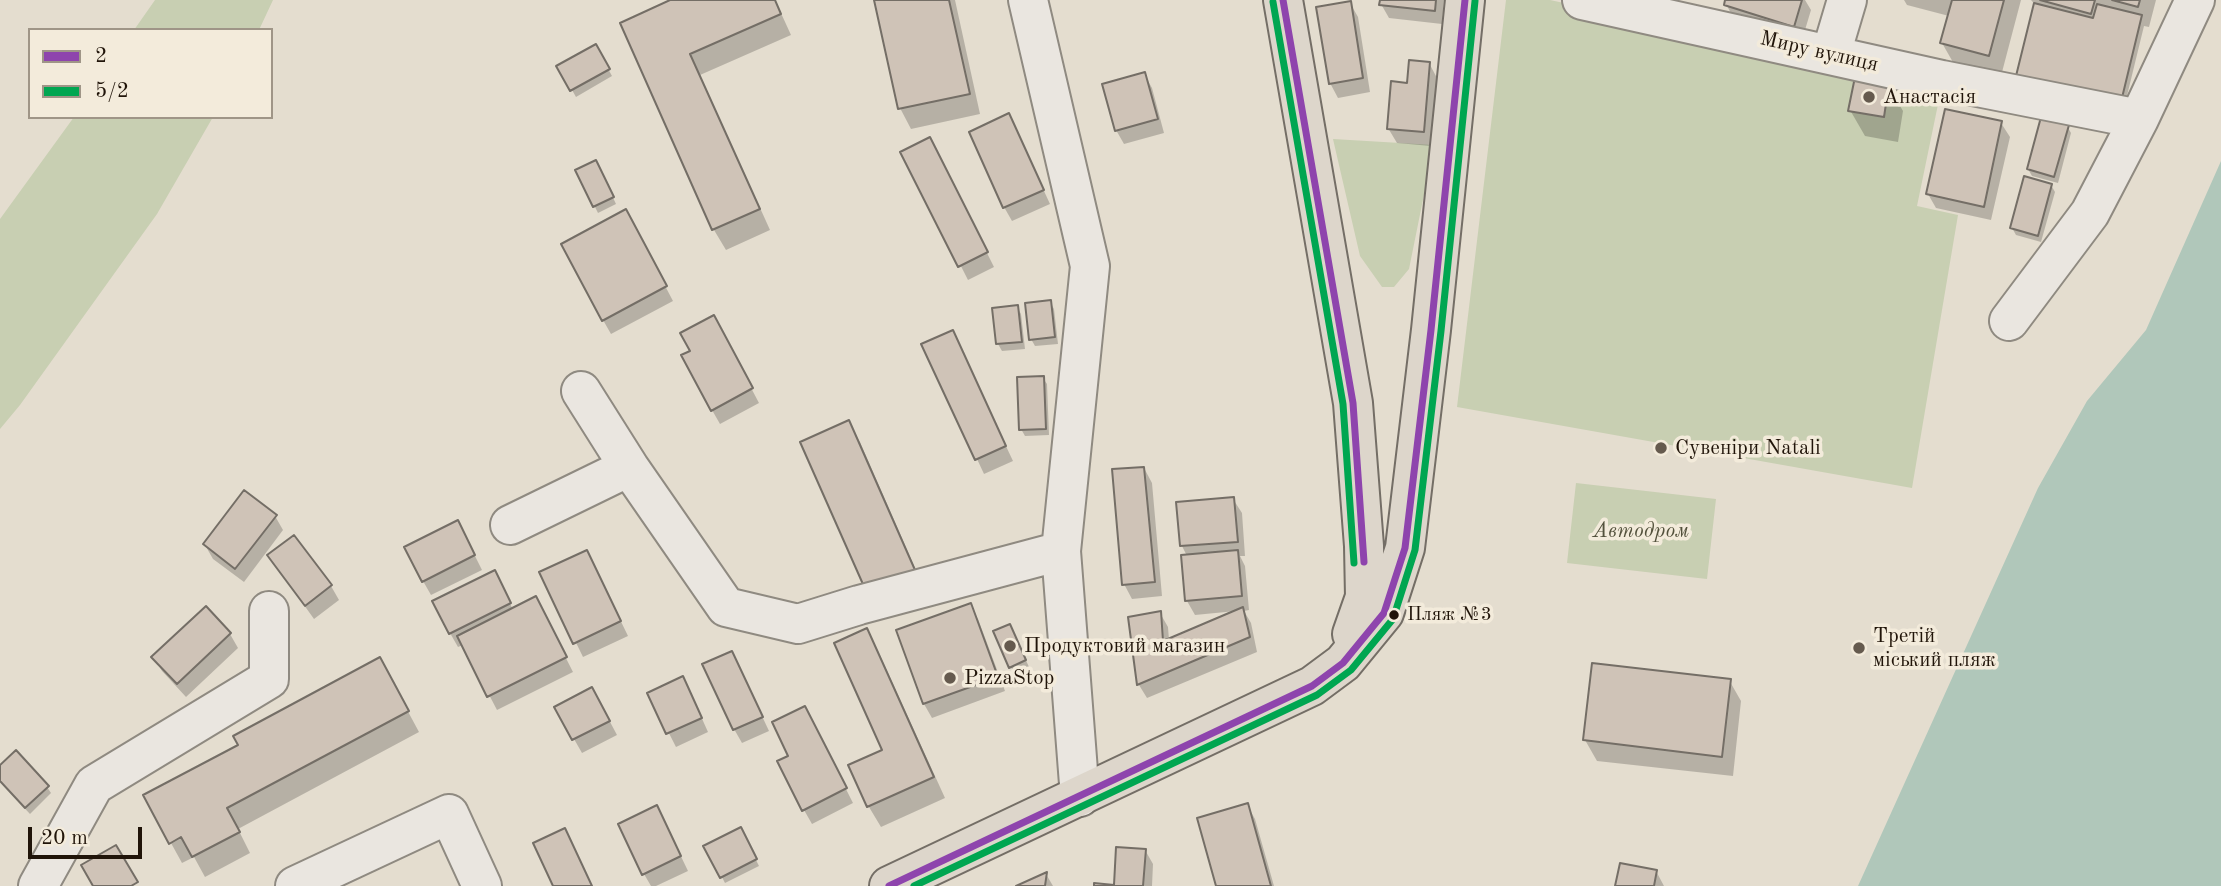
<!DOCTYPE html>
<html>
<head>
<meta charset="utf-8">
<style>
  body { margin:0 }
  #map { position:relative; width:2221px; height:886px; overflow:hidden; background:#e4ddcf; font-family:"Old Standard TT",serif }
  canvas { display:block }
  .legend { position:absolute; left:28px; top:28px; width:245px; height:91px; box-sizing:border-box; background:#f3ebdb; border:2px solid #9f9587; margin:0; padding:9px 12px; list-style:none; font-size:21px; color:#201409 }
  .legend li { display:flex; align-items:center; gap:14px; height:35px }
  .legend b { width:35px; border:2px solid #9f9587 }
  .scale { position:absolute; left:28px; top:827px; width:114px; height:32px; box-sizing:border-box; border:4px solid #201409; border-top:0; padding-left:9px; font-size:21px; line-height:24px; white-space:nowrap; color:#201409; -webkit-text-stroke:5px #f3ebdb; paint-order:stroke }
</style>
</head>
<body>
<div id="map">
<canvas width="2221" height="886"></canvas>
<ul class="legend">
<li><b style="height:9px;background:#8e44ad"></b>2</li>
<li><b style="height:9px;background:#00a651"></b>5/2</li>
</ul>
<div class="scale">20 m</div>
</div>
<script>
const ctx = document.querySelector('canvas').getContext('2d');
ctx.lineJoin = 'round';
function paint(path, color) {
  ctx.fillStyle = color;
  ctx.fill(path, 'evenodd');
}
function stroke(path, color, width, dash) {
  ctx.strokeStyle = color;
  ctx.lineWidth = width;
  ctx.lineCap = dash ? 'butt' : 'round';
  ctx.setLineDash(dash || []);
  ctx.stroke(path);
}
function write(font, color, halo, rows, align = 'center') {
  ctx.font = font + ' "Old Standard TT",serif';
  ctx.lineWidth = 7;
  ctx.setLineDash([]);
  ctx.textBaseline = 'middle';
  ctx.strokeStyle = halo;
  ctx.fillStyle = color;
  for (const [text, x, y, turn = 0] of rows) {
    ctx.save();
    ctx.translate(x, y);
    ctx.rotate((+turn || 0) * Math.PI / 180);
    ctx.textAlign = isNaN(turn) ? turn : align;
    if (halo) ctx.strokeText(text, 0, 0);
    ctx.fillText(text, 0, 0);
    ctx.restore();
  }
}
const green = new Path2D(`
  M155,0H273L259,30H134Z
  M1506,0H1550L1942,85L1917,206L1958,215L1912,488L1457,407Z
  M74,117H213L157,214L20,405L0,429V219Z
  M1333,139L1434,145L1409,269L1394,287H1382L1360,256Z
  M1576,483L1716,499L1707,579L1567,563Z`);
const water = new Path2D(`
  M2221,161V886H1858L2038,488L2087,401L2146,330Z`);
const shadow = new Path2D(`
  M675,0H775L791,35L700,75L770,230L726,250L714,230L622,24Z
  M876,0H955L980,114L911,129L900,108Z
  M1382,0H1444L1442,24L1389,18L1381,4Z
  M1727,0H1805L1811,10L1802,40L1734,19L1726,4Z
  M1904,0H2021L2001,76L1954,64L1942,43L1949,16L1907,5Z
  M2031,0H2156L2149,27L2144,26L2124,108Z
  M1350,3L1358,17L1370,92L1338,98L1330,83Z
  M596,47L612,76L576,97L559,67Z
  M1429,63L1437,78L1431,146L1397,143L1388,128L1408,85Z
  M1144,74L1152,88L1164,133L1124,144L1116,130Z
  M1888,85L1903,111L1898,142L1865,136L1850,110Z
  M1009,115L1050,204L1012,221L1004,207Z
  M2001,123L2010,137L1991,220L1936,208L1928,194Z
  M2067,126L2071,133L2058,183L2032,176L2028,169Z
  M903,152L937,153L994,267L968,280Z
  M599,168L616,204L598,213L577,171Z
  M2051,185L2055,192L2041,242L2016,235L2012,228Z
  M633,225L673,301L611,334L603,320Z
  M1050,302L1054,309L1058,344L1035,346L1031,339Z
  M1017,307L1021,314L1025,349L1002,351L998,344L994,309Z
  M721,331L759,403L720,424L712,410Z
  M952,332L1013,461L984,474L924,345Z
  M1043,378L1047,384L1049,435L1025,436L1021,429Z
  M848,422L860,442L925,591L880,611Z
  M1144,468L1152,483L1162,596L1132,599L1124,584Z
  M1233,499L1242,513L1245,556H1240L1245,566L1249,610L1244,611L1251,623L1257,652L1147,698L1139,685L1130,619L1160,613L1168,627L1169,640L1236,611L1195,615L1187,601V556L1182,546L1178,503Z
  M275,516L283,530L244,582L213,559L205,545Z
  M465,536L482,570L431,595L423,581Z
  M293,537L331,586L339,600L314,619L269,556Z
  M594,566L628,636L583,657L542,573Z
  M502,586L513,610L543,613L573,672L497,710L463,645L458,647L450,633Z
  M970,605L978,619L1005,691L932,718L924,704L898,631Z
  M206,608L230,634L238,648L186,697L162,671L154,657Z
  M867,630L878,651L945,798L881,827L869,807L851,766L884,751Z
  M1013,632L1029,667L1014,674L1011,667Z
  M739,667L769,731L742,743L734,729Z
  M391,680L419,732L238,829L250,853L205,877L194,857L182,863L171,843Z
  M1729,680L1741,701L1733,776L1597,761L1585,740Z
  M690,692L708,732L676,747L649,694Z
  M600,703L617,735L582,753L574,739Z
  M812,722L853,803L812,824L804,810Z
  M0,767L47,787L51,793L30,814L0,782Z
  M1247,805L1255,819L1274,886H1217Z
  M664,821L688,871L656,886H651L644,874Z
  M744,836L759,866L725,883L706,846Z
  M1145,850L1153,864L1152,886H1115Z
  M1656,871L1664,886H1617Z
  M1046,874L1053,886H1020Z`);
const building = new Path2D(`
  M670,0H775L781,14L690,54L760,209L712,230L620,23Z
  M874,0H949L970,94L898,109Z
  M1380,0H1436L1435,11L1379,5Z
  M1725,0H1802L1794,27L1724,5Z
  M1952,0H2004L1989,56L1940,43Z
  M2040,0H2095L2091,14Z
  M2112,0H2140L2138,7Z
  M1351,1L1363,78L1329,84L1316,7Z
  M2034,3L2093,18L2097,4L2142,15L2121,102L2016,76Z
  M596,44L610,69L570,91L556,66Z
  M1409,60L1430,62L1424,132L1387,129L1391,81L1407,83Z
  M1145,72L1158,119L1115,131L1102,84Z
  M1855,77L1889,84L1884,117L1848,111Z
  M1945,109L2002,121L1984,207L1926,194Z
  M1009,113L1044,190L1003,208L969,132Z
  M2041,117L2069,125L2054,177L2027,169Z
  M930,137L988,252L958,267L900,152Z
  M596,160L614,197L593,207L575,170Z
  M2024,176L2052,184L2038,236L2010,228Z
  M626,209L667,286L602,321L561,244Z
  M1051,300L1055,337L1029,340L1025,303Z
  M1018,305L1022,342L996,344L992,308Z
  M714,315L753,388L711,411L681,355L690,351L680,333Z
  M953,330L1006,446L975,460L921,344Z
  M1044,376L1046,429L1019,430L1017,377Z
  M849,420L915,570L866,591L800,442Z
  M1144,467L1155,582L1122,585L1112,469Z
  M244,490L277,515L235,569L203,544Z
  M1234,497L1238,542L1180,546L1176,502Z
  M458,520L475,555L422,582L404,547Z
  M294,535L332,585L305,606L267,555Z
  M587,550L621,621L573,644L539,572Z
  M1238,550L1242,596L1185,601L1181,555Z
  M495,570L511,603L449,634L432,601Z
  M536,596L567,657L487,697L457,636Z
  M971,603L998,677L923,704L896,630Z
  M206,606L231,633L177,684L151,657Z
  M1243,607L1250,637L1137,685L1128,617L1161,611L1163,641Z
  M1010,624L1026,660L1009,668L993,631Z
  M867,628L934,777L867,807L848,765L882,750L834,643Z
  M732,651L763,717L733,730L702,664Z
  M380,657L409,711L227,808L240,832L192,857L181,837L169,844L143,795L238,745L233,736Z
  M1592,663L1731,679L1722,757L1583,740Z
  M683,676L702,718L666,734L647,693Z
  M592,687L610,721L572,740L554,707Z
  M805,706L847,788L802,811L777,761L788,756L772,722Z
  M16,750L49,786L25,808L0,781V765Z
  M1248,803L1271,886H1216L1197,818Z
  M657,805L681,856L642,875L618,824Z
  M741,827L757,859L720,878L703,846Z
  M565,828L592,886H553L533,843Z
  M116,845L138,882L131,886H93L81,865Z
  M1116,847L1146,849L1143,886H1094V883L1114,885Z
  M1620,863L1657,870L1654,886H1615Z
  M1047,872L1045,886H1016Z`);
const minor = new Path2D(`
  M1028,0L1090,266L1061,551L1080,797
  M1582,0L1942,80L2139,119
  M1831,54L1847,0
  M2009,321L2090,213L2139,119L2195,0
  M581,391L629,467
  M510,525L629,467L726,607L798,624L859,605L1061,551
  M38,886L94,785L269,679V611
  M295,886L449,814L482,886`);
const major = new Path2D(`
  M1283,0L1353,403L1364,546L1365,597L1352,634
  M889,886L1312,686L1343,663L1384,613L1405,548L1431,330L1465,0`);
const bus1 = new Path2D(`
  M1283,0L1353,403L1364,562
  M889,886L1312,686L1343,663L1384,613L1405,548L1431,330L1465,0`);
const bus2 = new Path2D(`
  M1273,2L1343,404L1354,563
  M914,886L1317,695L1351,670L1393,619L1415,550L1441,331L1475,1`);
const markers = [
  [1869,97,7,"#655a4e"],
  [1661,448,7,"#655a4e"],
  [1394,615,6,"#201409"],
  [1010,646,7,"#655a4e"],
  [1859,648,7,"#655a4e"],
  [950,678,7,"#655a4e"]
];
const busNames = [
  ["Пляж №3",1407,615]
];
const streetNames = [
  ["Миру вулиця",1819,52,13]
];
const poiNames = [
  ["Анастасія",1883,97],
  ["Сувеніри Natali",1675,448],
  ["Третій",1873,636],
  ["міський пляж",1873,660],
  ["Продуктовий магазин",1024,646],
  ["PizzaStop",964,678]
];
const parkNames = [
  ["Автодром",1641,531]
];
paint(green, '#c8cfb2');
paint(water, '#b0c7ba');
paint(shadow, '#0003');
paint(building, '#cfc3b7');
stroke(building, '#746e66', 2);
stroke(minor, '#8f8a81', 42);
stroke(major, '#746e66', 42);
stroke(minor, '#eae6e0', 38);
stroke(major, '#ddd6cb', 38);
stroke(bus1, '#8e44ad', 7);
stroke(bus2, '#00a651', 7);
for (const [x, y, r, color] of markers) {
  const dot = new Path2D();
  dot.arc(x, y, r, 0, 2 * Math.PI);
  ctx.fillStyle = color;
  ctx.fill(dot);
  stroke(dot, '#f3ebdb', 2.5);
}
write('19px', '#201409', '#f3ebdb', busNames, 'left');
write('21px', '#201409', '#f3ebdb', streetNames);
write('21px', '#201409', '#f3ebdb', poiNames, 'left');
write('italic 21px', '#53513c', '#f3ebdb', parkNames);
</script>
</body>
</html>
